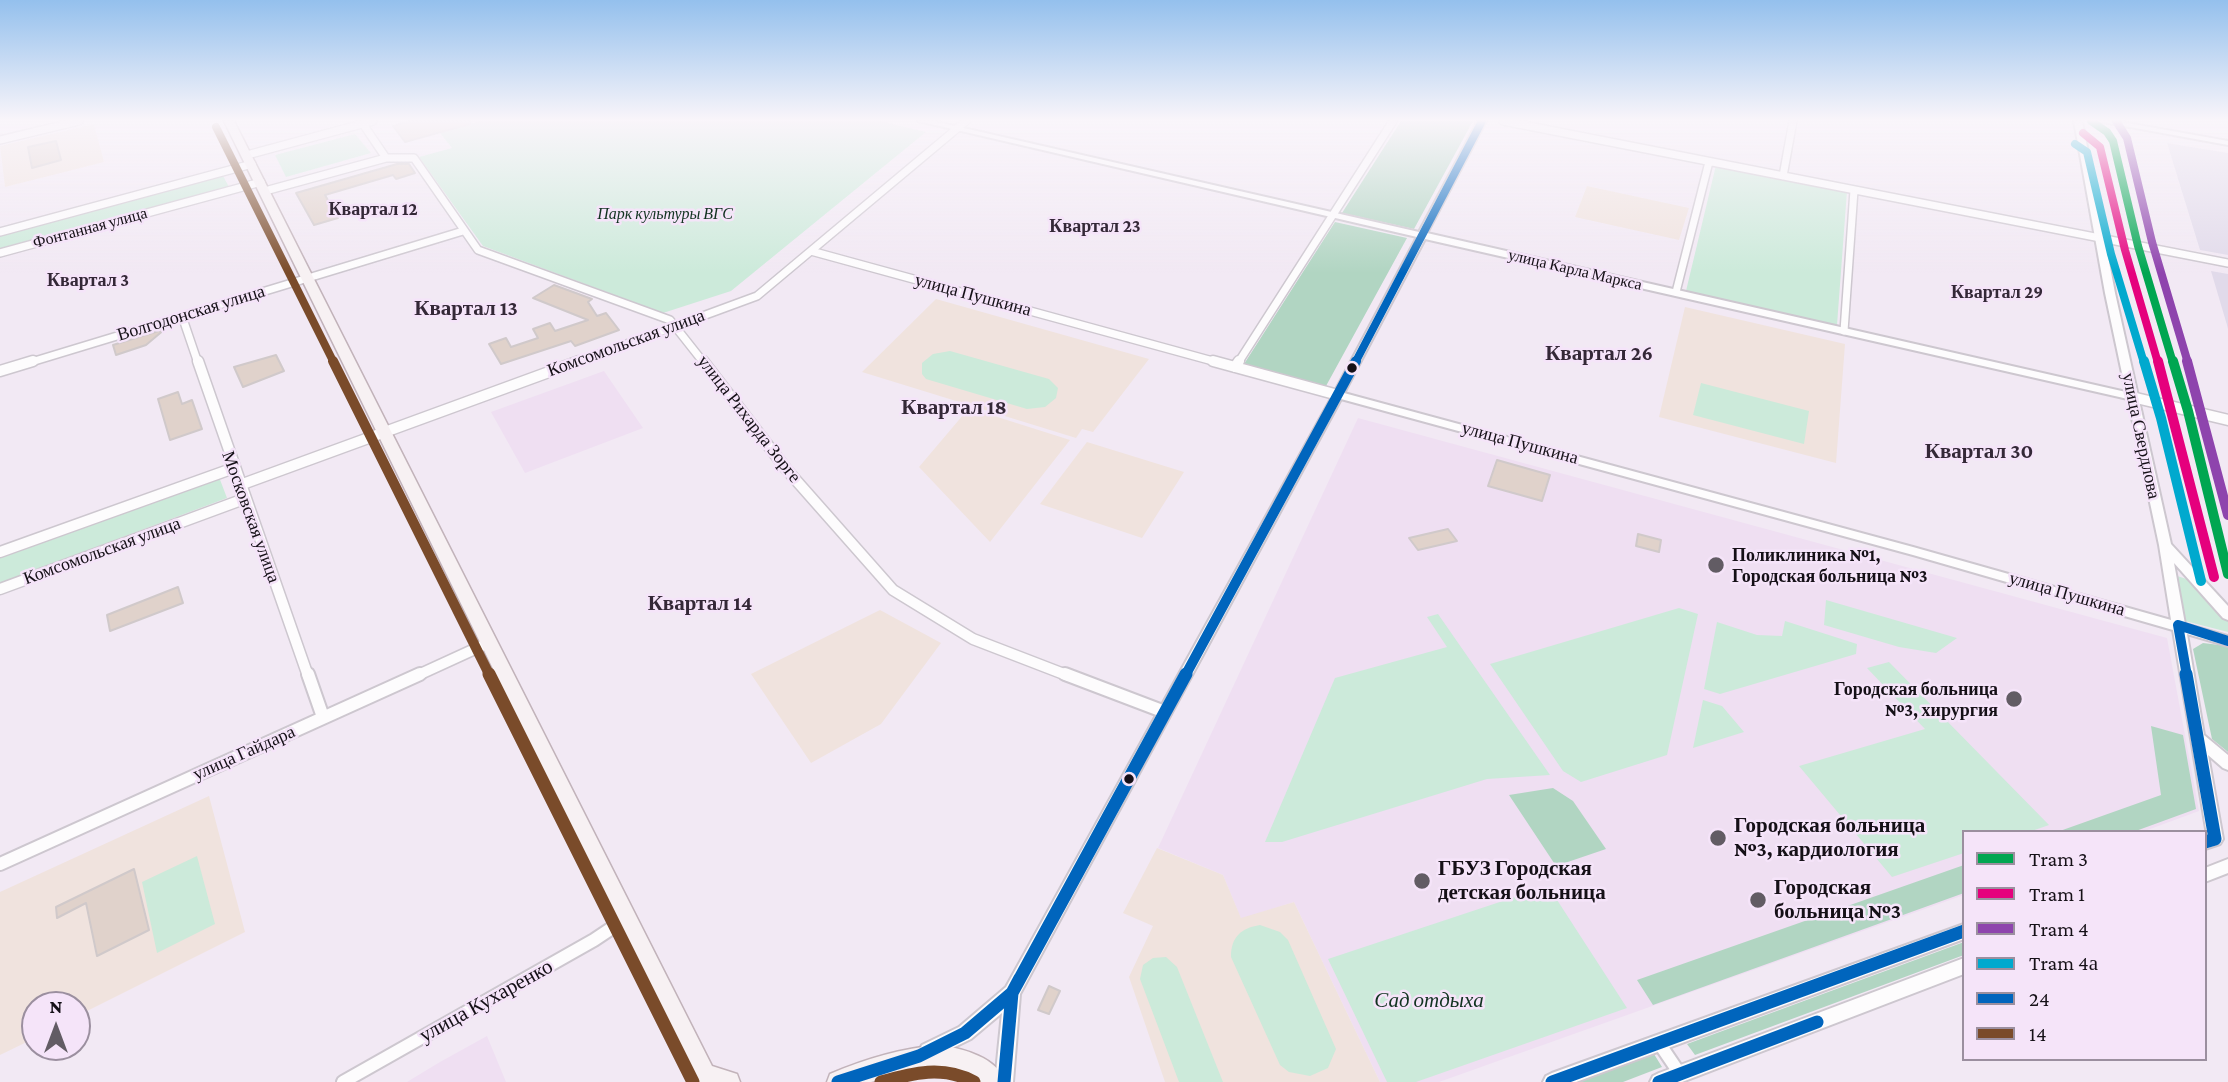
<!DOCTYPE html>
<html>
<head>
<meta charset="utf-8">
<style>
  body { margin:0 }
  #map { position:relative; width:2228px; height:1082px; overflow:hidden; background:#f2e9f4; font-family:"Crimson Pro",serif }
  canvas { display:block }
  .legend { position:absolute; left:1962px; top:830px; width:245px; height:231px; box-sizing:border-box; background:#f5e4f9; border:2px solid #9b8f9f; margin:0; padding:9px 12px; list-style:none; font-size:21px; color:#151017 }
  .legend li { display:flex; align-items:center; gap:14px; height:35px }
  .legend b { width:35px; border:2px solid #9b8f9f }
  .north { position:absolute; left:21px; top:991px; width:70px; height:70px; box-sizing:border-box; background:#f5e4f9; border:2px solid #9b8f9f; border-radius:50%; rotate:0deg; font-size:19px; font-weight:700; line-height:28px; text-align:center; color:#151017 }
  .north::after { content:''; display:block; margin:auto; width:24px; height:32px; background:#625c64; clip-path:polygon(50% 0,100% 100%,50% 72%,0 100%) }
</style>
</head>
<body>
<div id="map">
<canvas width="2228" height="1082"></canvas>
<ul class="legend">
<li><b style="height:9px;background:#00a651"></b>Tram 3</li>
<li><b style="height:9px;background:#e5007d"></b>Tram 1</li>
<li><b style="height:9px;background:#8e44ad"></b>Tram 4</li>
<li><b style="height:9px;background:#00a9ce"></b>Tram 4а</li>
<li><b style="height:9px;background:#0065bd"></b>24</li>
<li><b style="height:9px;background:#7a4b2a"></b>14</li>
</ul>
<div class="north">N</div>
</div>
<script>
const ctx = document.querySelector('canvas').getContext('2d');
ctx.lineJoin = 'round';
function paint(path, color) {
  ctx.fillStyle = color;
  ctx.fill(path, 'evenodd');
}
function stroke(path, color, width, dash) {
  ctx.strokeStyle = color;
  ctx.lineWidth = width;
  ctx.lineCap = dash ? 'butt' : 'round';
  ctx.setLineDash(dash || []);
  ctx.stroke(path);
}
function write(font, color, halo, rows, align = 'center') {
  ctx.font = font + ' "Crimson Pro",serif';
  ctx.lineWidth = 5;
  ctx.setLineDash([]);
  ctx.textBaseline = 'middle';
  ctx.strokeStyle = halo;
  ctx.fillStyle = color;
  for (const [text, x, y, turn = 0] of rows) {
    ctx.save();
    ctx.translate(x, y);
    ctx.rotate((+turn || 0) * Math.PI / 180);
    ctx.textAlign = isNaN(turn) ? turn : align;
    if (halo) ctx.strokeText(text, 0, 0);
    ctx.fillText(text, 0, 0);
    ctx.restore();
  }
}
const built = new Path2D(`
  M604,371L643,428L525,473L491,412Z
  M1358,418L2167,638L2199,811L2142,832H1964V895L1439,1082H1380L1294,902L1241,919L1223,875L1158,848Z
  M487,1036L506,1082H407L440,1062Z`);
const industrial = new Path2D(`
  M2167,143L2228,153V255L2200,250Z
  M2211,271L2228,274V329L2227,325Z`);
const education = new Path2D(`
  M94,124L104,162L5,187L0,146Z
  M1587,186L1689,208L1679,240L1575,217Z
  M936,299L1149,359L1093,432L1082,429L1076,438L862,372Z
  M1685,307L1845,344L1836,463L1659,417Z
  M969,408L1070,440L990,542L919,467Z
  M1087,442L1184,472L1142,538L1040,504Z
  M880,610L941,643L881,724L811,763L751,674Z
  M209,796L245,932L77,1016V1005H35V1038L0,1055V892Z
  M1157,848L1223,875L1241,918L1294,902L1380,1082H1165L1129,977L1153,926L1123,913Z`);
const green = new Path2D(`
  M480,121H880L926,132L731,291L663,313L483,246L419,157L452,148L440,133Z
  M355,134L371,153L286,177L275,155Z
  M1716,165L1847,191L1837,325L1686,291Z
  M222,174L229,187L0,250V234Z
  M950,351L1049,379L1058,388L1056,398L1045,407L1027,409L926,379L922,374V363L933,354Z
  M1701,383L1809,411L1804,444L1693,415Z
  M219,477L227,498L0,583V558Z
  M2177,576L2190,580L2228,621V632L2185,621L2175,577Z
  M1826,600L1957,638L1936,653L1899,647L1824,625Z
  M1679,608L1698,614L1667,755L1581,782L1563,771L1490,664Z
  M1438,614L1550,775L1487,779L1282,842H1265L1335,678L1447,647L1427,617Z
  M1785,621L1857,644L1856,654L1720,694L1704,689L1717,622L1757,635L1782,636Z
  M1889,662L2049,825L2029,832H1964V853L1892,877L1799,766L1925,729L1867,668Z
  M1703,700L1722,706L1744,732L1693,748Z
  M197,856L215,924L157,953L142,882Z
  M1548,886L1627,1008L1416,1082H1387L1328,959Z
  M1260,925L1280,932L1288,940L1336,1049L1328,1068L1310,1076L1289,1072L1280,1065L1231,957C1231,937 1241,928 1260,925Z
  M1166,957L1177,967L1223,1082H1179L1140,979L1143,965L1153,958Z`);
const forest = new Path2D(`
  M1401,121H1473L1414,229L1342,213Z
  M1335,222L1407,238L1326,386L1244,364Z
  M2203,643L2228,646V752L2212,739L2193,649Z
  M2151,726L2183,735L2196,809L2133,832H2057L2161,795Z
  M1553,788L1573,801L1606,849L1556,866L1509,795Z
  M1964,865V893L1653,1005L1637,980Z
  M1964,942V955L1695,1055L1687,1044Z
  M1654,1054L1662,1067L1623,1082H1580Z`);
const building = new Path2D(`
  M411,121H470V124L405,142L393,126Z
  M56,141L61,160L32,168L28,147Z
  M397,164H409L415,173L396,179L393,175L325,195L338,218L314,225L296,193Z
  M554,285L592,299L588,302L597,316L606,313L619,330L575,346L571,341L501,364L489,344L506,338L511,347L538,338L533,329L550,323L555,331L588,320L533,298Z
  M165,329L146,345L116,355L113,345Z
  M276,355L284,371L243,387L234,367Z
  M178,392L182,404L192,400L202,429L170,440L158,399Z
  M1497,460L1550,475L1542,501L1488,486Z
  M1448,529L1457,541L1418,550L1409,538Z
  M1638,534L1661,540L1659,552L1636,546Z
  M178,587L183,603L110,631L107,615Z
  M134,869L149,930L97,956L86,903L57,918L56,907Z
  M1049,986L1060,991L1049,1014L1038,1010Z`);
const minorFar2 = new Path2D(`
  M1503,121L2228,263
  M363,124L386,158
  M0,140L79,121
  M247,155L373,121
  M1783,176L1793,121
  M265,191L386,158H414L478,250L670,320L704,363
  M0,232L252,164
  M811,251L1220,363
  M0,253L261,182
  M1676,292L1709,162
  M182,316L198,363
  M1844,331L1854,190
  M28,363L463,231
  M575,363L757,296L966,121
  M1238,363L1393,121`);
const minorFar1 = new Path2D(`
  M198,361L308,676
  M703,361L787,470L893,590L973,639L1069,676
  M1213,361L1338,395
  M1235,367L1239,361
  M0,371L33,361
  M2132,397L2228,420
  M240,485L579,361
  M0,552L234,468
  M0,589L244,499
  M416,676L488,643`);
const minor = new Path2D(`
  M308,674L323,717
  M1065,674L1165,712
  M0,864L420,674
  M1659,1043L1680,1074
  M343,1082L594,940L627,918`);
const tertiary = new Path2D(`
  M918,121H933L1419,232L1478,121H1486L1427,233L2126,392L2105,293L2074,121H2082L2115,293L2171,544L2228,606V620L2223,618L2174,563L2185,624L2228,636V646L2187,634L2204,735L2228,755V770L2223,768L2208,755L2223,839L2220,844L2205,849L2207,835L2173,630L1913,555L1341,399L1020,994L1013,1082H995L1002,1013L971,1039L928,1060L922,1057L919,1051L922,1045L959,1027L1006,987L1333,395L1417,237ZM1425,239L2128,399L2159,545L2171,620L1913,547L1344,393Z
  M2097,121H2116L2228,141V145Z
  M2228,859V873L2205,882V868Z
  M1964,924V939L1576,1082H1543L1546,1076L1552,1073Z
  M1964,958V974L1682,1082H1650L1653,1076L1659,1073Z`);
const primary = new Path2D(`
  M224,121H234L712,1066L737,1074L740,1082H696Z
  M940,1045C964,1049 996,1057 1006,1082H978L959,1071L940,1068L919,1069L871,1082H827L830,1074C865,1059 902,1048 940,1045Z`);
const bus1Far2 = new Path2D(`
  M1355,363L1482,121`);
const bus1Far1 = new Path2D(`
  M1185,676L1356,361
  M2187,676L2178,625L2228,641`);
const bus1 = new Path2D(`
  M2186,674L2215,839L2205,842
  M838,1082L919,1056L965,1033L1012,993L1186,674
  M1004,1082L1012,993L1020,978
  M1552,1082L1964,931
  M1659,1082L1817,1022`);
const bus2Far2 = new Path2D(`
  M216,127L334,363`);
const bus2Far1 = new Path2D(`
  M333,361L490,676`);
const bus2 = new Path2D(`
  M489,674L693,1082
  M881,1082C913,1073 943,1065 974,1082`);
const tram1Far1 = new Path2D(`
  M2091,121L2107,132L2113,141L2138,246L2173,363`);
const tram1 = new Path2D(`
  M2173,361L2188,411L2228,574`);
const tram2Far1 = new Path2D(`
  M2083,133L2100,147L2125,250L2158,363`);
const tram2 = new Path2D(`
  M2158,361L2214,577`);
const tram3Far1 = new Path2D(`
  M2116,121L2127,138L2152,242L2188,363`);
const tram3 = new Path2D(`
  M2187,361L2228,515`);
const tram4Far1 = new Path2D(`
  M2075,144L2087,152L2111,254L2144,363`);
const tram4 = new Path2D(`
  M2144,361L2161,418L2201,581`);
const markers = [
  [1352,368,6,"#151017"],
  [1716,565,9,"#625c64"],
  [2014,699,9,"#625c64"],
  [1129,779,6,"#151017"],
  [1718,838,9,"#625c64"],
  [1422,881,9,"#625c64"],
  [1758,900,9,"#625c64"]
];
const farParknames = [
  ["Парк культуры ВГС",665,214]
];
const farStreetnames = [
  ["Фонтанная улица",90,228,-15],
  ["улица Карла Маркса",1575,270,13]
];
const farQuarternames = [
  ["Квартал 12",373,209],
  ["Квартал 23",1095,226],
  ["Квартал 3",88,280],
  ["Квартал 29",1997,292]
];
const streetNames = [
  ["улица Пушкина",973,295,15],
  ["Волгодонская улица",191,313,-17],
  ["Комсомольская улица",626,343,-20],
  ["улица Рихарда Зорге",749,419,52],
  ["улица Свердлова",2141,436,78],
  ["улица Пушкина",1520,443,15],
  ["Московская улица",251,517,70],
  ["Комсомольская улица",102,551,-20],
  ["улица Пушкина",2067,594,16],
  ["улица Гайдара",244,753,-24]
];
const poiNames = [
  ["Поликлиника №1,",1732,555],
  ["Городская больница №3",1732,576],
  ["Городская больница",1998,689,"right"],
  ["№3, хирургия",1998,710,"right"]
];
const quarterNames = [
  ["Квартал 13",466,309],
  ["Квартал 26",1599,354],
  ["Квартал 18",954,408],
  ["Квартал 30",1979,452],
  ["Квартал 14",700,604]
];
const nearPoinames = [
  ["Городская больница",1734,826],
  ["№3, кардиология",1734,850],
  ["ГБУЗ Городская",1438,869],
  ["детская больница",1438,893],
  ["Городская",1774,888],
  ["больница №3",1774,912]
];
const nearStreetnames = [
  ["улица Кухаренко",486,1001,-29]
];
const nearParknames = [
  ["Сад отдыха",1429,1001]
];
paint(built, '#efdff2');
paint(industrial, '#e1daea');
paint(education, '#f0e3de');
paint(green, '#cceada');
paint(forest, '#b1d5c2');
paint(building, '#e0d2cb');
stroke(building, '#d0c9ca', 2);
stroke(minorFar2, '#cdc7cf', 10);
stroke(minorFar1, '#cdc7cf', 13);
stroke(minor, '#cdc7cf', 16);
stroke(tertiary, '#cdc7cf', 4);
stroke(primary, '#c2b3ba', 3);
stroke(minorFar2, '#fdfcfd', 7);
stroke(minorFar1, '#fdfcfd', 10);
stroke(minor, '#fdfcfd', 12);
paint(tertiary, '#fdfcfd');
paint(primary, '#f7f1f3');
stroke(bus1Far2, '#0065bd', 8);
stroke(bus1Far1, '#0065bd', 10);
stroke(bus1, '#0065bd', 13);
stroke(bus2Far2, '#7a4b2a', 8);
stroke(bus2Far1, '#7a4b2a', 10);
stroke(bus2, '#7a4b2a', 13);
stroke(tram1Far1, '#00a651', 8);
stroke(tram1, '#00a651', 10);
stroke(tram2Far1, '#e5007d', 8);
stroke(tram2, '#e5007d', 10);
stroke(tram3Far1, '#8e44ad', 8);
stroke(tram3, '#8e44ad', 10);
stroke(tram4Far1, '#00a9ce', 8);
stroke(tram4, '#00a9ce', 10);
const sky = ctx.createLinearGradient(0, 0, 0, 273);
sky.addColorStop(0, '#94c0ed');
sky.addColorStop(0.44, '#f9f5fa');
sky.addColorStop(1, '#f9f5fa00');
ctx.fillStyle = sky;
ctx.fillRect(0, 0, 2228, 273);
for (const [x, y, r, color] of markers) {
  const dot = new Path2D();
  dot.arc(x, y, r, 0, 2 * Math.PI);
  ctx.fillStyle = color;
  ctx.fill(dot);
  stroke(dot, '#f5e4f9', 2.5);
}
write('italic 16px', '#113320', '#f5e4f9', farParknames);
write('16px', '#151017', '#f5e4f9', farStreetnames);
write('bold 18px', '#342837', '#f5e4f9', farQuarternames);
write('18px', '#151017', '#f5e4f9', streetNames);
write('bold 18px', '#151017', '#f5e4f9', poiNames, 'left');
write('bold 21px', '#342837', '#f5e4f9', quarterNames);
write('bold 21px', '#151017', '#f5e4f9', nearPoinames, 'left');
write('21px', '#151017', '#f5e4f9', nearStreetnames);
write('italic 21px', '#113320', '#f5e4f9', nearParknames);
</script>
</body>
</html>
